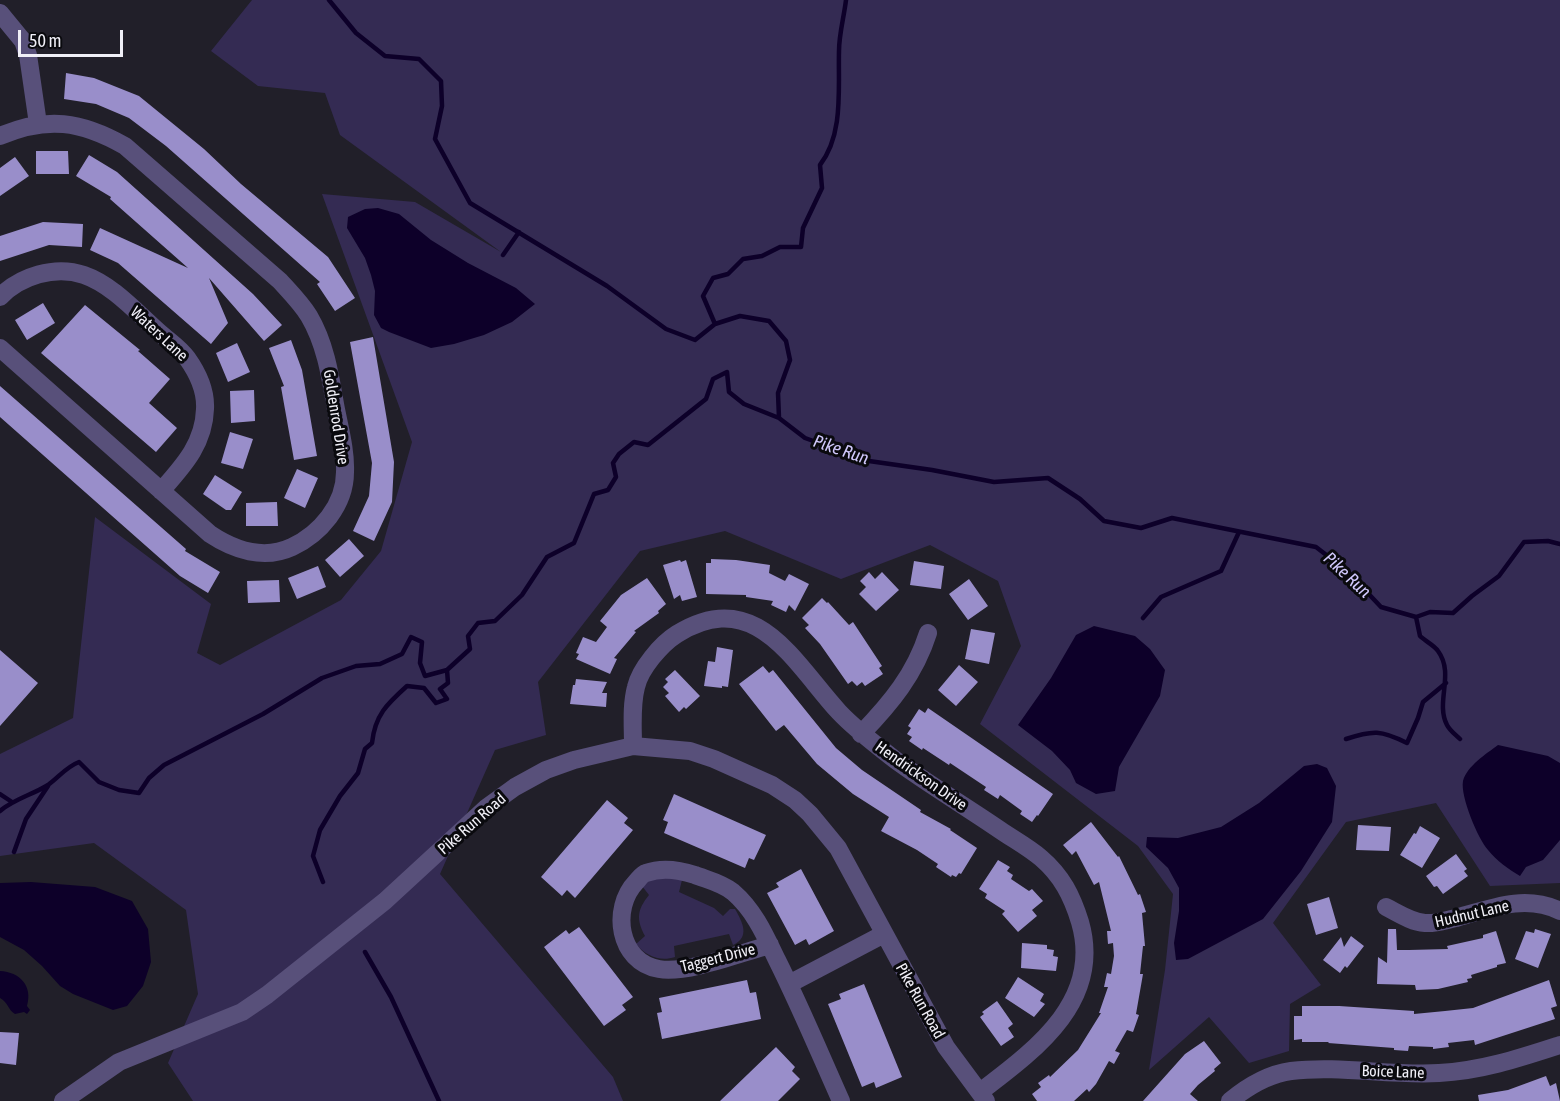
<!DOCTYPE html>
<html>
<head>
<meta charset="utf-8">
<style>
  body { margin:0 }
  #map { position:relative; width:1560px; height:1101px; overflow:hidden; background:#211f29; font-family:"Asap Condensed",sans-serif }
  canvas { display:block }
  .scale { position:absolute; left:18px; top:30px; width:105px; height:27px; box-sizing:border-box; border:3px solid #f0eff7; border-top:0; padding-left:8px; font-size:18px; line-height:21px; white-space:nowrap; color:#f0eff7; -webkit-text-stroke:4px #0a0a0e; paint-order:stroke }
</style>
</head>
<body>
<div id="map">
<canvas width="1560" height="1101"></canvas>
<div class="scale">50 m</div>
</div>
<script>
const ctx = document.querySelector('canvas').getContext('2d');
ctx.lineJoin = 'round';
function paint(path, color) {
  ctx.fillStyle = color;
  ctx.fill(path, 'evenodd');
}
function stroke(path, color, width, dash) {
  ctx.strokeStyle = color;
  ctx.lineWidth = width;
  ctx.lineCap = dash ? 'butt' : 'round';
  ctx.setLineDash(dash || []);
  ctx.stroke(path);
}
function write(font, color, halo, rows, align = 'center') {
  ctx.font = font + ' "Asap Condensed",sans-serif';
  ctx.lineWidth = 6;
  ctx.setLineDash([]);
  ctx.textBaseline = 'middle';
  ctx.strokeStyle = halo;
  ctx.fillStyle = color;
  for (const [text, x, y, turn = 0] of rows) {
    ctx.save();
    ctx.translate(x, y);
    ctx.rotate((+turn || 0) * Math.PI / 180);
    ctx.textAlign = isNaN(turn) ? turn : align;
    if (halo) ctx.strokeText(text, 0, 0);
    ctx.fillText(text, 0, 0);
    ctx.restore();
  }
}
const green = new Path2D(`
  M252,0H1560V883L1490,886L1436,803L1346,822L1273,923L1321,985L1290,1004L1289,1051L1249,1063L1209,1017L1149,1070L1165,970L1173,894L1138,846L980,724L1021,646L998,581L930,545L841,579L725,531L640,551L538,682L546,735L495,750L440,874L613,1077L623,1101H193L168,1063L198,994L186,910L94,843L0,856V754L73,718L95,517L211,604L197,653L220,665L341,600L381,551L412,442L322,194L415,202L501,252L340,135L325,93L258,86L211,51Z
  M660,877L682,880L679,892L714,908L723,916L730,909H735C743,923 750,937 733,945L729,934L674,946L675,957C660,962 646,956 636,944L645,936C636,919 637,910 649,895L642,886L645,882Z`);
const water = new Path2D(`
  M378,208L399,214L431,240L468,263L516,288L535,304L512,322L484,335L454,344L431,348L389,332L381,328L374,315L375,291L371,275L365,258L347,228L348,217L365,209Z
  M1094,626L1135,636L1150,649L1165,670L1160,696L1119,767L1115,791L1096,794L1076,783L1070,770L1052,751L1018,725L1051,678L1076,635Z
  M1498,745L1548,756L1560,763V840L1543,860L1526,867L1520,876C1508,869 1497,861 1488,850C1478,839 1460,796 1463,781C1467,766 1486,754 1498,745Z
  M1317,764L1327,768L1336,786L1332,822L1301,871L1263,919L1188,959L1176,960L1174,943L1179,911V888L1168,868L1146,847L1147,837L1178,838L1221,827L1259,803L1304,766Z
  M31,882L95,887L132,901L148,929L151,962L143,986L127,1006L113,1010L73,994L60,986L42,966L24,950L0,937V883Z
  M0,971C20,972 33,986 27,1006L30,1010L27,1014L24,1012L15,1014C8,1010 8,1002 0,998Z`);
const stream = new Path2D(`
  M329,0L356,33L385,56L419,59L441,81L442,106L435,139L470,203L607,286L666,329L695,340L715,324L740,316L769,321L786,341L790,360L778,393L779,418L805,438L869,461L932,470L994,482L1048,478L1080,499L1104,521L1141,528L1172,518L1316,547L1347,571L1381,607L1416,617L1430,612L1453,613L1472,596L1499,576L1524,542L1548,541L1560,544
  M503,255L519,232
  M715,324L703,296L713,278L728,274L743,259L762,256L780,247H801L803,228L822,188L820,165C844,134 838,88 839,51C839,34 844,17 846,0
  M1416,617L1420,636C1425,641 1434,645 1438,651C1455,674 1435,702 1447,725C1450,731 1456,735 1460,739
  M1143,618L1161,597L1221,571L1239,532
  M1346,739C1373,730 1381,730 1407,743L1418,718L1423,702L1446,683
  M0,794L12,802
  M0,811C14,799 32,795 48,785C59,777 66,767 79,762L99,782L119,790L139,793L149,778L164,765L263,714L322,678L356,666L380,664L402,654L411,637L422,642L420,663L425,676L447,670L470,649L468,636L478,623L495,621L522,595L547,557L574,543L594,494L608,490L616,477L613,463L619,454L634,442L648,445L706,399L713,379L727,372L729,392L744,404L779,418
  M14,852L26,819L48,786
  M323,882L313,856L320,830L340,796L358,773L365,749L372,743C375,715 387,704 407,686L424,688L436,703L447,699L440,689L448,683L447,670
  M365,952L391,997L439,1101`);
const building = new Path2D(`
  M66,73L94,78L139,96L204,149L241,184L328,257L355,298L335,311L317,284L320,282L166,146L129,118L96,104L64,99Z
  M36,151H68L69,174H36Z
  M89,155L117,172L253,294L282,325L264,341L209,278L228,323L211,344L118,263L90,250L100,228L188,268L110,199L111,197L76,176Z
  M15,157L29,176L0,196V168Z
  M43,222L83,224L82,247L49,245L0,261V236Z
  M43,303L55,323L27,340L15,320Z
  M85,305L140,350L138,351L170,379L149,403L177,428L156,452L41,353Z
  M373,337L394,462L392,502L374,541L353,531L369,496L372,463L350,342Z
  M291,340L302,370L317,456L294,460L281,387L284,386L269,348Z
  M237,343L250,372L228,382L216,353Z
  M0,386L186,549L185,551L220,572L208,593L180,576L0,417Z
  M254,390L255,421L231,423L230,391Z
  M230,432L253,439L243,469L221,463Z
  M297,469L318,478L305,508L284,498Z
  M215,475L242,492L231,510H226L203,494Z
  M277,502L278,526H246V503Z
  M349,539L364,556L340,577L325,560Z
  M711,559L736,560L770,565L769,573L785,581L789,574L809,584L795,611L789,605L786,612L771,605L773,601L746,597V595L706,594V563H711Z
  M680,560L681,562L686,560L697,597L682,601L680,595L674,599L663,565Z
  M914,561L944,566L941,589L910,585Z
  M318,566L326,587L297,599L288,578Z
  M869,572L875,579L882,572L899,590L876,611L859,594L866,587L860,581Z
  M647,578L666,604L658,611L659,613L634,631L636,632L614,658L617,659L610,674L576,659L579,654L576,653L583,637L596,642L607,627L600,621L621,595Z
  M969,579L988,606L968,620L949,594Z
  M279,580L280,602L248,603L247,581Z
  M822,598L827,603L828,602L849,625L853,622L882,666L879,668L883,674L865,686L862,682L857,686L852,681L848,684L820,644L805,628L809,625L802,618Z
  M971,629L995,633L989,664L965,659Z
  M717,647L733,650L728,687L722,686V688L704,686L708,661L715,662Z
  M0,650L38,683L0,726Z
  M959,665L978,682L956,706L938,690Z
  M763,666L769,673L773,670L836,748L862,770L921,810L920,812L951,829L950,830L977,848L961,874L959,873L956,877L952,875L951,877L936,867L938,864L917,850L881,831L889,817L853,794L817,764L784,725L776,731L739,684Z
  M675,670L700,696L686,709L684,707L679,712L665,696L669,693L663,687L668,682L665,679Z
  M576,679L607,682L602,693H607L606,707L570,704L573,685H575Z
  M928,708L1053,794L1038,816L1037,815L1032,822L1020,814L1022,811L1000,795L998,799L984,790L986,787L950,763L949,765L923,748L922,750L909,741L912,737L907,734L911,728L908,726L919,709L925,713Z
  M674,794L766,835L754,860L749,858L745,868L664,833L668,822L663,820Z
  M607,800L628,818L624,823L633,830L575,898L567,890L562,896L541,877Z
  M1091,822L1118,857L1119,856L1138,895L1140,894L1146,912L1142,913L1145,946H1143L1140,974H1143L1136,1014L1139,1015L1133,1032L1127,1030L1115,1051L1120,1053L1114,1064L1109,1061L1096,1084L1089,1092L1087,1089L1074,1101H1037L1032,1094L1041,1087L1038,1083L1049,1075L1050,1077L1078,1050L1101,1013H1099L1108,987H1104L1107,973L1111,974L1114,956L1113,943L1108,944L1107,931H1111L1099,882L1094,885L1076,851L1072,855L1063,845Z
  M1358,825L1391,827L1389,851L1356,850Z
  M1420,826L1440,838L1422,868L1400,855L1414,833L1416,834Z
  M1456,854L1467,869L1464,871L1468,876L1443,894L1437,886L1434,887L1426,876Z
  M998,860L1010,867L1007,871L1013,875L1011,879L1029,891L1032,889L1043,901L1032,910L1037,916L1018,932L1002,914L1005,911L985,898L987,894L979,889Z
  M801,869L834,931L809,945L806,939L795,945L767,893L779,887L776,883Z
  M1329,897L1338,928L1316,935L1307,904Z
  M579,927L633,997L622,1005L626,1010L604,1026L544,947L566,930L569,934Z
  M1388,929H1396L1397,950H1409L1448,949L1447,946L1483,938V935L1496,931L1506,963L1497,965V967L1471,975L1472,978L1467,979L1468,982L1438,989L1416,990L1415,985L1377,984L1378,957L1387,963Z
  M1535,929L1551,934L1538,968L1515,959L1526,931L1534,933Z
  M1351,936L1364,946L1347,968L1345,966L1340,973L1323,960L1341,937L1344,947Z
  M1022,943L1047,945V949L1054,950L1053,956L1058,957L1056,971L1021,968Z
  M1018,977L1044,994L1040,1001L1045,1004L1034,1017L1005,998Z
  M747,980L750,993L756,992L761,1019L662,1039L657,1013L662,1012L659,998Z
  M1549,980L1557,1006L1551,1008L1555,1019L1475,1045L1474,1040L1448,1043L1449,1047L1433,1049V1047L1409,1046L1408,1051L1394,1050V1048L1328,1043L1329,1042H1302V1039L1294,1040V1016H1302V1006H1339L1414,1011V1014L1445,1011L1473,1008Z
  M864,984L902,1077L876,1088L874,1082L862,1087L828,1004L841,999L839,994Z
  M997,1001L1013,1024L1008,1028L1014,1037L1001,1046L980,1017L984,1014L982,1012Z
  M0,1032L19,1033L16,1065L0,1063Z
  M1204,1041L1221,1063L1214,1069L1215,1071L1198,1085L1190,1094L1198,1101H1143L1185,1054Z
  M776,1047L795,1067L792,1071L800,1079L778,1101H720Z
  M1546,1076L1550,1086L1556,1083L1560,1101H1479L1478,1095L1508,1090Z`);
const minor = new Path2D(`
  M0,13L23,41L28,55L38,124
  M0,136C47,116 81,121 125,146L280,281C290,292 301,303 309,316C325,343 330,374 335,404C339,426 346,450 345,472C345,505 320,534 292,547C264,560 234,550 210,534L0,348
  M0,297C20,276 55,265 84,275C113,285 137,313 160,333C169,341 180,348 187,358C197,372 206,391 205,409C204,444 183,466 161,491
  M861,734C891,703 915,674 928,633
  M633,746C633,726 631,706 636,687C640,669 661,644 677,634C756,585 794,663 839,712C856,730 875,744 894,759C928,784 965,806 1000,830C1013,839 1028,847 1041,858C1062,876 1072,896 1080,922C1103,1001 1035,1050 980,1092
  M1386,907C1398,913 1411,922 1425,923C1436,924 1446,920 1456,918C1491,908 1526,894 1560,911
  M770,945C740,953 687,974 659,969C618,962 611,908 636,882C639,879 642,874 646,873C662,867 680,870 695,875C708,880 722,883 733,892C754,910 765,935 777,960C800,1006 820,1054 841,1101
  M789,984L884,934
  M63,1101L119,1062L242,1012L267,995L385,901L486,808L515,787L546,770L574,760L633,746L690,751L714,759L772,785L795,800L810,814L838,848L946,1047L986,1101
  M1230,1101C1247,1087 1269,1074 1291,1071C1340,1065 1390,1076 1439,1073C1481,1071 1520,1058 1560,1045`);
const streetNames = [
  ["Waters Lane",159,334,43],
  ["Goldenrod Drive",336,417,81],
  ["Hendrickson Drive",921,776,35],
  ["Pike Run Road",472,824,-41],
  ["Hudnut Lane",1472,914,-13],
  ["Taggert Drive",718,958,-14],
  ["Pike Run Road",920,1001,61],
  ["Boice Lane",1393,1072,2]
];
const waterNames = [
  ["Pike Run",841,450,19],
  ["Pike Run",1347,575,43]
];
paint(green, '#342b53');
paint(water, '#0d0029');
stroke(stream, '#0d0029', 4.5);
paint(building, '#998eca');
stroke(minor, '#58507a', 18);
write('16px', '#f0eff7', '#0a0a0e', streetNames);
write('italic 18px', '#d0c8fb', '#0a0a0e', waterNames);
</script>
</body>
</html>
